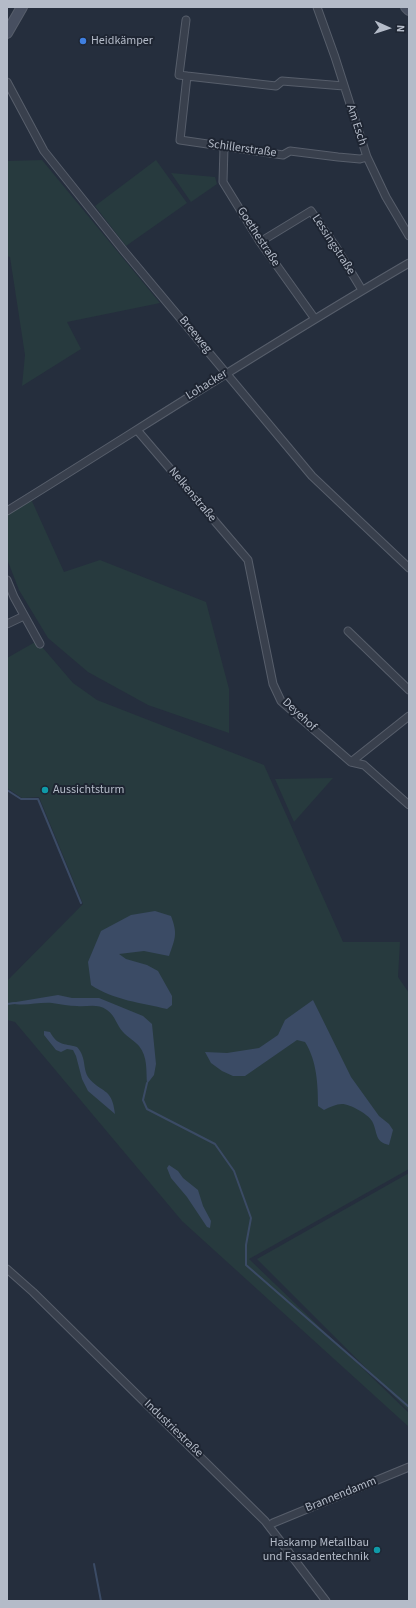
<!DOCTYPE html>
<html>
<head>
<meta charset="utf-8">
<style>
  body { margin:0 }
  #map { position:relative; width:416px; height:1608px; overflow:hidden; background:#252e3d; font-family:"Source Sans 3",sans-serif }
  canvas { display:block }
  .frame { position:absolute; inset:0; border:8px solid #b4bbc8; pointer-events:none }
  .north { position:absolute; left:368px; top:8px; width:40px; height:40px; -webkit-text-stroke:3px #1e2532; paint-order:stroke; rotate:93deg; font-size:11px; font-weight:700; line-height:16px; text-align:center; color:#b4bbc8 }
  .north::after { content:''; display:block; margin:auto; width:14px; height:18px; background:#b4bbc8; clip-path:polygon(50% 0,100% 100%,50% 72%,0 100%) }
</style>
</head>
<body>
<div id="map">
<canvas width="416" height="1608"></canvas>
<div class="frame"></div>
<div class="north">N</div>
</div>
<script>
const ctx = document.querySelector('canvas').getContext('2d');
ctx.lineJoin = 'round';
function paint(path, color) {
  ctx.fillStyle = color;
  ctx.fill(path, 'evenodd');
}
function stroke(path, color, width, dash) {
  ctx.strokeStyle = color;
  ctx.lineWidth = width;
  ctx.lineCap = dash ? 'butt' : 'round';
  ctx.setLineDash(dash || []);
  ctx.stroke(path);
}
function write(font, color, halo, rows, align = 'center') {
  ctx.font = font + ' "Source Sans 3",sans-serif';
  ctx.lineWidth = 4;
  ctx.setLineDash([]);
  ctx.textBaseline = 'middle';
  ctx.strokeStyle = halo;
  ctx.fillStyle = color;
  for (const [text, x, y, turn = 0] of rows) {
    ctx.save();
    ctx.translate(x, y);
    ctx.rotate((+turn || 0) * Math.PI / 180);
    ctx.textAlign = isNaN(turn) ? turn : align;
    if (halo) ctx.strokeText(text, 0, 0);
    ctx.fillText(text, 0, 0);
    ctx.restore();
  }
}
const green = new Path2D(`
  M42,160L160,303L67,322L81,349L22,386L25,355L10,257L7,256V161Z
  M156,160L187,203L126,246L95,206Z
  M171,173L215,177L217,184L191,202Z
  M31,499L64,572L100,560L206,602L229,689V733L148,705L88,672L48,638L19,590L7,559V514Z
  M37,641L73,683L97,700L264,765L343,942H400L398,977L409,993V1169L249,1259L409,1413V1427L182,1221L15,1022L7,1020V981L83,904L39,797L22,798L7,788V658Z
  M333,778L294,822L275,779Z
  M409,1173V1411L257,1259Z`);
const water = new Path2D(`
  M155,911L171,916C178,934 175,939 169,956L144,951L119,954L126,959L147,965L158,971L172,996V1005L167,1009C142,1003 113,1000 91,985L88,962L101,931L131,915Z
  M58,995L72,998H99L143,1016L152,1024L156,1064L154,1075L147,1084C146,1071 148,1057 139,1046C135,1041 127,1037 123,1032C117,1026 115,1015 107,1010C97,1003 88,1007 77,1006C69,1006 61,1004 52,1003C37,1002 24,1007 10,1003Z
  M313,1000L351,1077L379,1116L389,1124L393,1130L389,1145C374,1142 378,1132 372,1121C368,1114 350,1104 342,1104C336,1104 330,1107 324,1110L318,1106C318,1085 317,1061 305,1042L297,1040L245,1076H233L222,1071L211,1063L205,1052L227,1053L259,1048L278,1035L285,1020Z
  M44,1031L50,1032C58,1046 63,1043 77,1047C79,1049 81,1052 82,1055C85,1062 84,1071 88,1077C101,1094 112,1086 115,1114L88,1091L82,1079L76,1056L73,1050L67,1049L61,1052L56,1050L44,1035Z
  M169,1165L178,1171L183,1178L198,1190L203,1206L211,1221L210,1228L207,1227L187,1197L171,1178L167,1168Z`);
const stream = new Path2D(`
  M7,790L21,799H38L81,903
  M7,1004L15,1003
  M147,1083L143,1100L147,1109L215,1144L234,1171L251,1218L246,1245V1265L409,1407
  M94,1564L101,1601`);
const street = new Path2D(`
  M317,7L335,57L367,157L386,197L409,236
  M186,20L179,75L187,76
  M7,82L44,151L124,251L312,476L409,568
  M344,86L282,81L276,86L187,76L180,140L283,155L290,151L338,157L360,159L367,157
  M224,147L223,182L260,242L315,319
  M260,242L311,211L336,247L362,290
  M137,430L248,560L273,684L281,701L351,762L364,765L409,805
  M7,511C141,428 273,342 409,263
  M7,580L14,597L40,644
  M7,624L24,616
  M348,631L409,690
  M351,762L409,716
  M7,1269L33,1292L265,1521L326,1601
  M273,1523L409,1467`);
const secondary = new Path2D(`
  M406,7L409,10
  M7,33L22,7`);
const markers = [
  [83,41,4,"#3f7fe0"],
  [45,790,4,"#0f9aa8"],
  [377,1550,4,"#0f9aa8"]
];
const poiNames = [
  ["Heidkämper",91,41],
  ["Aussichtsturm",53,790],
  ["Haskamp Metallbau",369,1543,"right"],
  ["und Fassadentechnik",369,1557,"right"]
];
const streetNames = [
  ["Am Esch",356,125,72],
  ["Schillerstraße",242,149,8],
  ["Goethestraße",258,237,57],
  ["Lessingstraße",333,245,57],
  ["Breeweg",195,335,50],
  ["Lohacker",207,385,-32],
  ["Nelkenstraße",192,495,50],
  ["Deyehof",299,715,43],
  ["Industriestraße",173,1429,44],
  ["Brannendamm",341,1495,-22]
];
paint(green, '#273a3e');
paint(water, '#3b4b65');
stroke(stream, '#3b4b65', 2);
stroke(street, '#575e6b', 9);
stroke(secondary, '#575e6b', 12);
stroke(street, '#39404d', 7);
stroke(secondary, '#474f60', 10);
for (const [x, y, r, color] of markers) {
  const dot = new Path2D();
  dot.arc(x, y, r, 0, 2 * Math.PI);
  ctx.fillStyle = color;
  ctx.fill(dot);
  stroke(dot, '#1e2532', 1.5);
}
write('12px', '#b4bbc8', '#1e2532', poiNames, 'left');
write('12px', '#b4bbc8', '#1e2532', streetNames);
</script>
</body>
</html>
